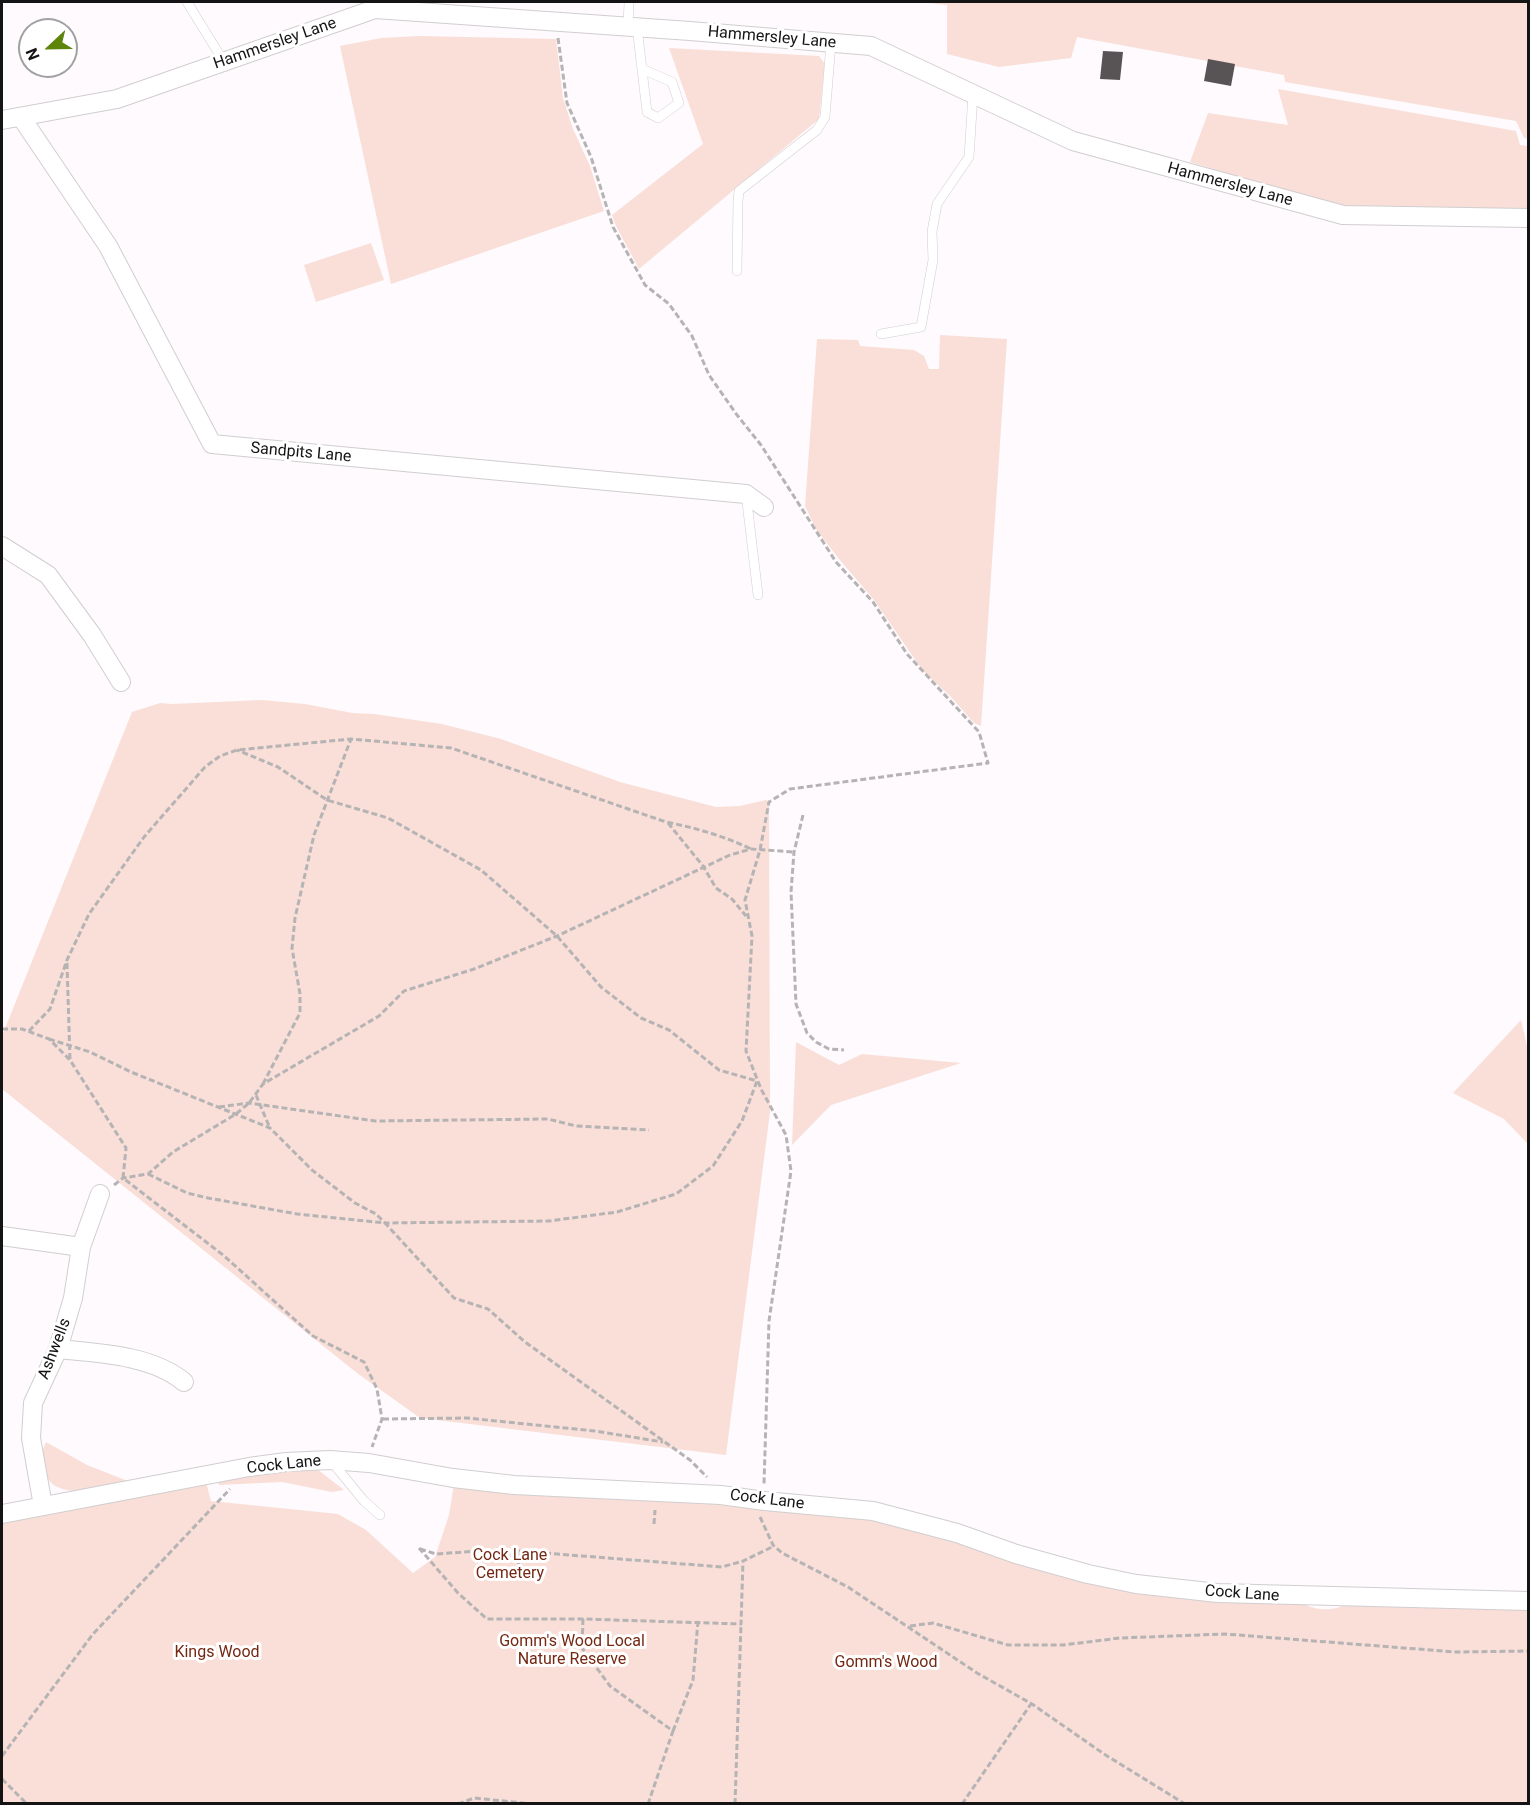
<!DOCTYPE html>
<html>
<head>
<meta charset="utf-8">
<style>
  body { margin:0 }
  #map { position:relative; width:1530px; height:1805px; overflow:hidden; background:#fefafd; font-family:Roboto,sans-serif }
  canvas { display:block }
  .frame { position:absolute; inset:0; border:3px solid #151415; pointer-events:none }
  .north { position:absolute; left:18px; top:18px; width:60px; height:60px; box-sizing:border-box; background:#fff; border:2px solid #a1a1a1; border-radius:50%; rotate:248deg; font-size:16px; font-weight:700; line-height:24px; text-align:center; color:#151415 }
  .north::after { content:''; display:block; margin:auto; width:21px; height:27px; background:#5d850b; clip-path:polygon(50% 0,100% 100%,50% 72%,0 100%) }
</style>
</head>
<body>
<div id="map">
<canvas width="1530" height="1805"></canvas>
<div class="frame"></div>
<div class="north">N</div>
</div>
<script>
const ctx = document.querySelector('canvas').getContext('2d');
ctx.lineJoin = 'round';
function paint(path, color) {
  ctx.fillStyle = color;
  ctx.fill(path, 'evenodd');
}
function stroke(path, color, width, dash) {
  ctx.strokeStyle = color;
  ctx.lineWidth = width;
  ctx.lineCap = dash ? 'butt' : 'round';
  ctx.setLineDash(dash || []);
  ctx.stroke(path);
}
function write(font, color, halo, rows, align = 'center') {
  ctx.font = font + ' Roboto,sans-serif';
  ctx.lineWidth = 6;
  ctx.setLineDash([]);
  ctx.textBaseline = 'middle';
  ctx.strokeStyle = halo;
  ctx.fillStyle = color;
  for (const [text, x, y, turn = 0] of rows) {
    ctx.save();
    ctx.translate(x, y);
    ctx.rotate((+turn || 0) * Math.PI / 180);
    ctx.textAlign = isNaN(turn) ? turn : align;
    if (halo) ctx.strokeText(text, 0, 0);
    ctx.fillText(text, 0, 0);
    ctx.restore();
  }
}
const green = new Path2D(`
  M928,2H1528V139L1524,138L1516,121L1285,82L1284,75L1077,37L1071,58L999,67L947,54V5L928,3Z
  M420,36L556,39L563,98L573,129L590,166L604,211L391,284L340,46L381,38Z
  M669,48L819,56L825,64L819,119L639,269L616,226L612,215L703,144Z
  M1278,89L1516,131L1520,145L1528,146V209L1339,207L1190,162L1208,113L1288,125Z
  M371,243L384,280L316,302L304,265Z
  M940,335L1007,339L981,726L974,723L950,696L923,671L874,600L839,559L816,529L805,506L817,339L858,340L860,346L914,350L924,356L929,369H939Z
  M262,700L305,704L352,713L374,714L442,724L501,739L620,782L716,807L740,806L766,800L769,802L770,1112L726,1455L420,1418L357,1373L2,1089V1036L132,712L160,703L172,704Z
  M1521,1020L1528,1050L1527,1143L1504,1119L1453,1093Z
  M796,1042L839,1065L862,1054L961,1063L831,1105L792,1145Z
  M46,1442L87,1465L133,1483C108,1487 51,1505 44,1469C41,1457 41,1453 46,1442Z
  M313,1466L344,1490L332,1492L282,1482L219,1485L218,1481Z
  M206,1482L211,1501L338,1514L366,1530L413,1573L435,1557L449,1515L454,1484L548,1496L734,1505L875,1515L1206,1600L1303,1604C1319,1611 1332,1611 1348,1604L1528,1607V1803L2,1804V1518Z`);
const building = new Path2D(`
  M1103,51L1123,52L1120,80L1100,79Z
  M1208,59L1235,64L1231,86L1204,81Z`);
const path = new Path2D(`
  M558,38L567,103L591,157L613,227L645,285L669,304L692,336L709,375L737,415L761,445L836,562L873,602L907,654L979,732L988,763L790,789L769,802L760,850L745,900L752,936L746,1051L761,1089L786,1135L791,1171L769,1321L764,1484
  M803,815L794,852L791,892L796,1004L807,1033L816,1042L829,1049L844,1050
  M668,823L703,866L716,888L732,899L746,916
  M67,963L70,1060
  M2,1029H22L49,1039L70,1060L126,1148L123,1178L223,1255L313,1336L364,1362L377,1389L382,1419L372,1447
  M29,1031L50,1009L67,960L89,914L144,837L205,767L220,756L237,750L351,739L451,748L666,822C696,828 724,836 751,849
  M49,1039L90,1052L131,1072L270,1128L312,1170L355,1203L376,1214L385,1223L549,1221L617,1212L676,1194L713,1166L742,1121L757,1081L719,1070L669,1030L641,1018L601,987L557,936L481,870L388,818L327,800L278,767L237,750
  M263,1084L300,1013V994L292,948L295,918L314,835L351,739
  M256,1095L269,1126
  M219,1107L249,1103L375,1121L548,1119L576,1126L649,1130
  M148,1174L187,1193L208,1198L297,1214L385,1223L454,1298L488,1309L525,1342L690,1460L707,1477
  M114,1185L123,1178L148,1174L173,1152L236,1114L249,1103L263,1084L379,1016L404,991L474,969L557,936L730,855L751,849L794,852
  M383,1419L467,1418L595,1431L663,1442
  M760,1517L773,1545L782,1553L848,1587L977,1673L1032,1704L1104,1754L1185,1804
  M654,1524L655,1510
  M419,1548L458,1593L487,1619H583L741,1624L743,1561L770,1548L773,1545
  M420,1549L436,1554L479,1551H519L722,1567L743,1561
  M518,1576L519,1551
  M583,1619L582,1648L610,1686L673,1731L648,1804
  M910,1626L933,1623L1008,1645H1063L1120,1638L1225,1634L1456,1652L1528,1651
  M673,1731L693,1680L698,1621
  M2,1756L93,1634L230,1489
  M2,1779L27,1804
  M458,1804L474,1798L533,1804
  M735,1804L741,1624
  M962,1804L1031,1704`);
const lane = new Path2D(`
  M187,2L224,62
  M628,27L629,2
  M637,27L647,112L658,118L679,103L672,82L642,69
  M737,271L738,201L739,191L817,130L825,117L831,43
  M881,334L921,327L933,260L932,232L937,204L969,157L973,94
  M746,494L758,595
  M332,1462L364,1501L380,1515`);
const street = new Path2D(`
  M21,117L108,246L212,444L746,494L764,507
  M2,120L117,99L375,9L690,31L871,46L1073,141L1343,215L1528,218
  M2,546L48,575L92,635L121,682
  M2,1236L81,1247
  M58,1349C98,1353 152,1355 184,1382
  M43,1506L31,1438L33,1403L58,1349L73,1298L81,1247L100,1194
  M2,1514L249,1467L286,1462L330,1460L369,1463L453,1478L514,1485L721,1495L765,1501L873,1511L957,1533L1016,1554L1088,1574L1136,1584L1218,1593L1528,1601`);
const streetNames = [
  ["Hammersley Lane",772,38,5],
  ["Hammersley Lane",275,44,-19],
  ["Hammersley Lane",1230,185,15],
  ["Sandpits Lane",301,453,5],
  ["Ashwells",55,1349,-69],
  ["Cock Lane",284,1465,-6],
  ["Cock Lane",767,1500,7],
  ["Cock Lane",1242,1594,4]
];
const parkNames = [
  ["Cock Lane",510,1556],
  ["Cemetery",510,1574],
  ["Gomm's Wood Local",572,1642],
  ["Nature Reserve",572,1660],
  ["Kings Wood",217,1653],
  ["Gomm's Wood",886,1663]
];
paint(green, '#f9dfd8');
paint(building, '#585455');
stroke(lane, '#d1ced0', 10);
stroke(street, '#d1ced0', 20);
stroke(path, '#b6b3b5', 3, [6, 3]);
stroke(lane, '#fff', 9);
stroke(street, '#fff', 18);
write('16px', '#151415', '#fff', streetNames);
write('16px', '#742712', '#fff', parkNames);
</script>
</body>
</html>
